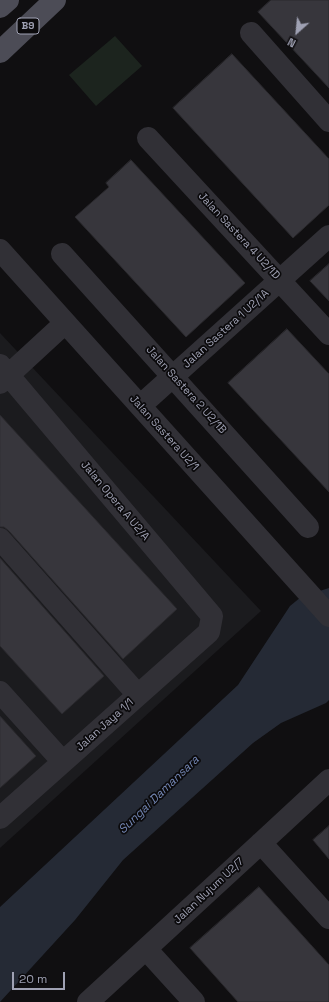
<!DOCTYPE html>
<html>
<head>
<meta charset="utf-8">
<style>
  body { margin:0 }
  #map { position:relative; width:329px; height:1002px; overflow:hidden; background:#100f11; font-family:"Space Grotesk",sans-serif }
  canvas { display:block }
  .north { position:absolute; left:277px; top:12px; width:40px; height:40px; -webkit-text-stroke:3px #0b0a0c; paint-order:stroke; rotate:207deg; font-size:11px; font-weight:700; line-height:16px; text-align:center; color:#9fa1b3 }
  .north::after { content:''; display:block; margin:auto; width:14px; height:18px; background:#9fa1b3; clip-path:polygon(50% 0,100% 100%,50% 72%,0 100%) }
  .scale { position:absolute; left:12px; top:972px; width:53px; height:18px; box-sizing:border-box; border:2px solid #9fa1b3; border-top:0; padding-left:5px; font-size:12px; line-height:14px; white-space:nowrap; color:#9fa1b3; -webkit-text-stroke:3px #0b0a0c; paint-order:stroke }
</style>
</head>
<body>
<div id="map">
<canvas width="329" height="1002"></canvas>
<div class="north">N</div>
<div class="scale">20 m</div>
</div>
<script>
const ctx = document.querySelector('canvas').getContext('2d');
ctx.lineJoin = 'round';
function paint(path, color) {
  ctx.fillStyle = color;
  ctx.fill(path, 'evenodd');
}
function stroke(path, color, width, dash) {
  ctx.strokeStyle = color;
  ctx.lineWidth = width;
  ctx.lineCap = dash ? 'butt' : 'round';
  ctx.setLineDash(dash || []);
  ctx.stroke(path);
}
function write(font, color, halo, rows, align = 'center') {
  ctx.font = font + ' "Space Grotesk",sans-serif';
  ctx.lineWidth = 3.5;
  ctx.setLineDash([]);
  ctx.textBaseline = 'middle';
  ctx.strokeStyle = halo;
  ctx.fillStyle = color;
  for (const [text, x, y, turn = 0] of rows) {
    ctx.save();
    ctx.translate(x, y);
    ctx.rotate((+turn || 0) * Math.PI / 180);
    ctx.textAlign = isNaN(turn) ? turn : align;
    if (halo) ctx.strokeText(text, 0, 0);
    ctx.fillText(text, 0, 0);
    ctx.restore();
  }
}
const built = new Path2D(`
  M0,333L261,611L0,848Z`);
const green = new Path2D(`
  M115,36L142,66L96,106L69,75Z`);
const water = new Path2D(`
  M329,588V700L326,703L281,723L253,743L123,860L75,920L0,1002V907L238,685L290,606L301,597Z`);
const building = new Path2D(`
  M271,0H329V88L258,12Z
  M232,54L329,159V205L293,238L173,108Z
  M131,160L245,283L186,337L75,217L109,187L106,183Z
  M329,264V301L310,281Z
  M287,329L329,374V492L228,383Z
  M0,415L177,609L123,659L9,531L4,527H0Z
  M0,558L104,676L62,714L0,646Z
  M0,716L36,756L0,788Z
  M329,826V859L313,840Z
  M259,887L329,965V1002H238L190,948Z`);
const minor = new Path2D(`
  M251,33L329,121
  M148,138L329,334
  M0,250L329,616
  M62,254L308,527
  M0,365L212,616L209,632L0,818
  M0,383L65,323
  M140,406L329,236
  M0,539L138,695
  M0,692L63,762
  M261,843L329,918
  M146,949L194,1002
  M88,1002L261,843L329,780`);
const major = new Path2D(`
  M0,7L8,0
  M0,52L55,0`);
const shields = [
  [28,26,22]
];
const shieldNames = [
  ["B9",28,26]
];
const streetNames = [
  ["Jalan Sastera 4 U2/1D",239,236,47],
  ["Jalan Sastera 1 U2/1A",226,329,-42],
  ["Jalan Sastera 2 U2/1B",186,390,48],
  ["Jalan Sastera U2/1",164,433,48],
  ["Jalan Opera A U2/A",115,501,50],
  ["Jalan Jaya 1/1",105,725,-42],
  ["Jalan Nujum U2/7",209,891,-43]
];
const waterNames = [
  ["Sungai Damansara",159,795,-44]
];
paint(built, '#1b1b1e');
paint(green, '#1c241e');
paint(water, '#252a35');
paint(building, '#37363c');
stroke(building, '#2a292d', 1);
stroke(minor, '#313036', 22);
stroke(major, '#4c4c56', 22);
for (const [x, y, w] of shields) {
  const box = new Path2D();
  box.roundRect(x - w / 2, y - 8, w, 16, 3);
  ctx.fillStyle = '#0b0a0c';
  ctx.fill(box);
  stroke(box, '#9fa1b3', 1);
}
write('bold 10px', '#9fa1b3', null, shieldNames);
write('11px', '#9fa1b3', '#0b0a0c', streetNames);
write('italic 12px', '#7285b2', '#0b0a0c', waterNames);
</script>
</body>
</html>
